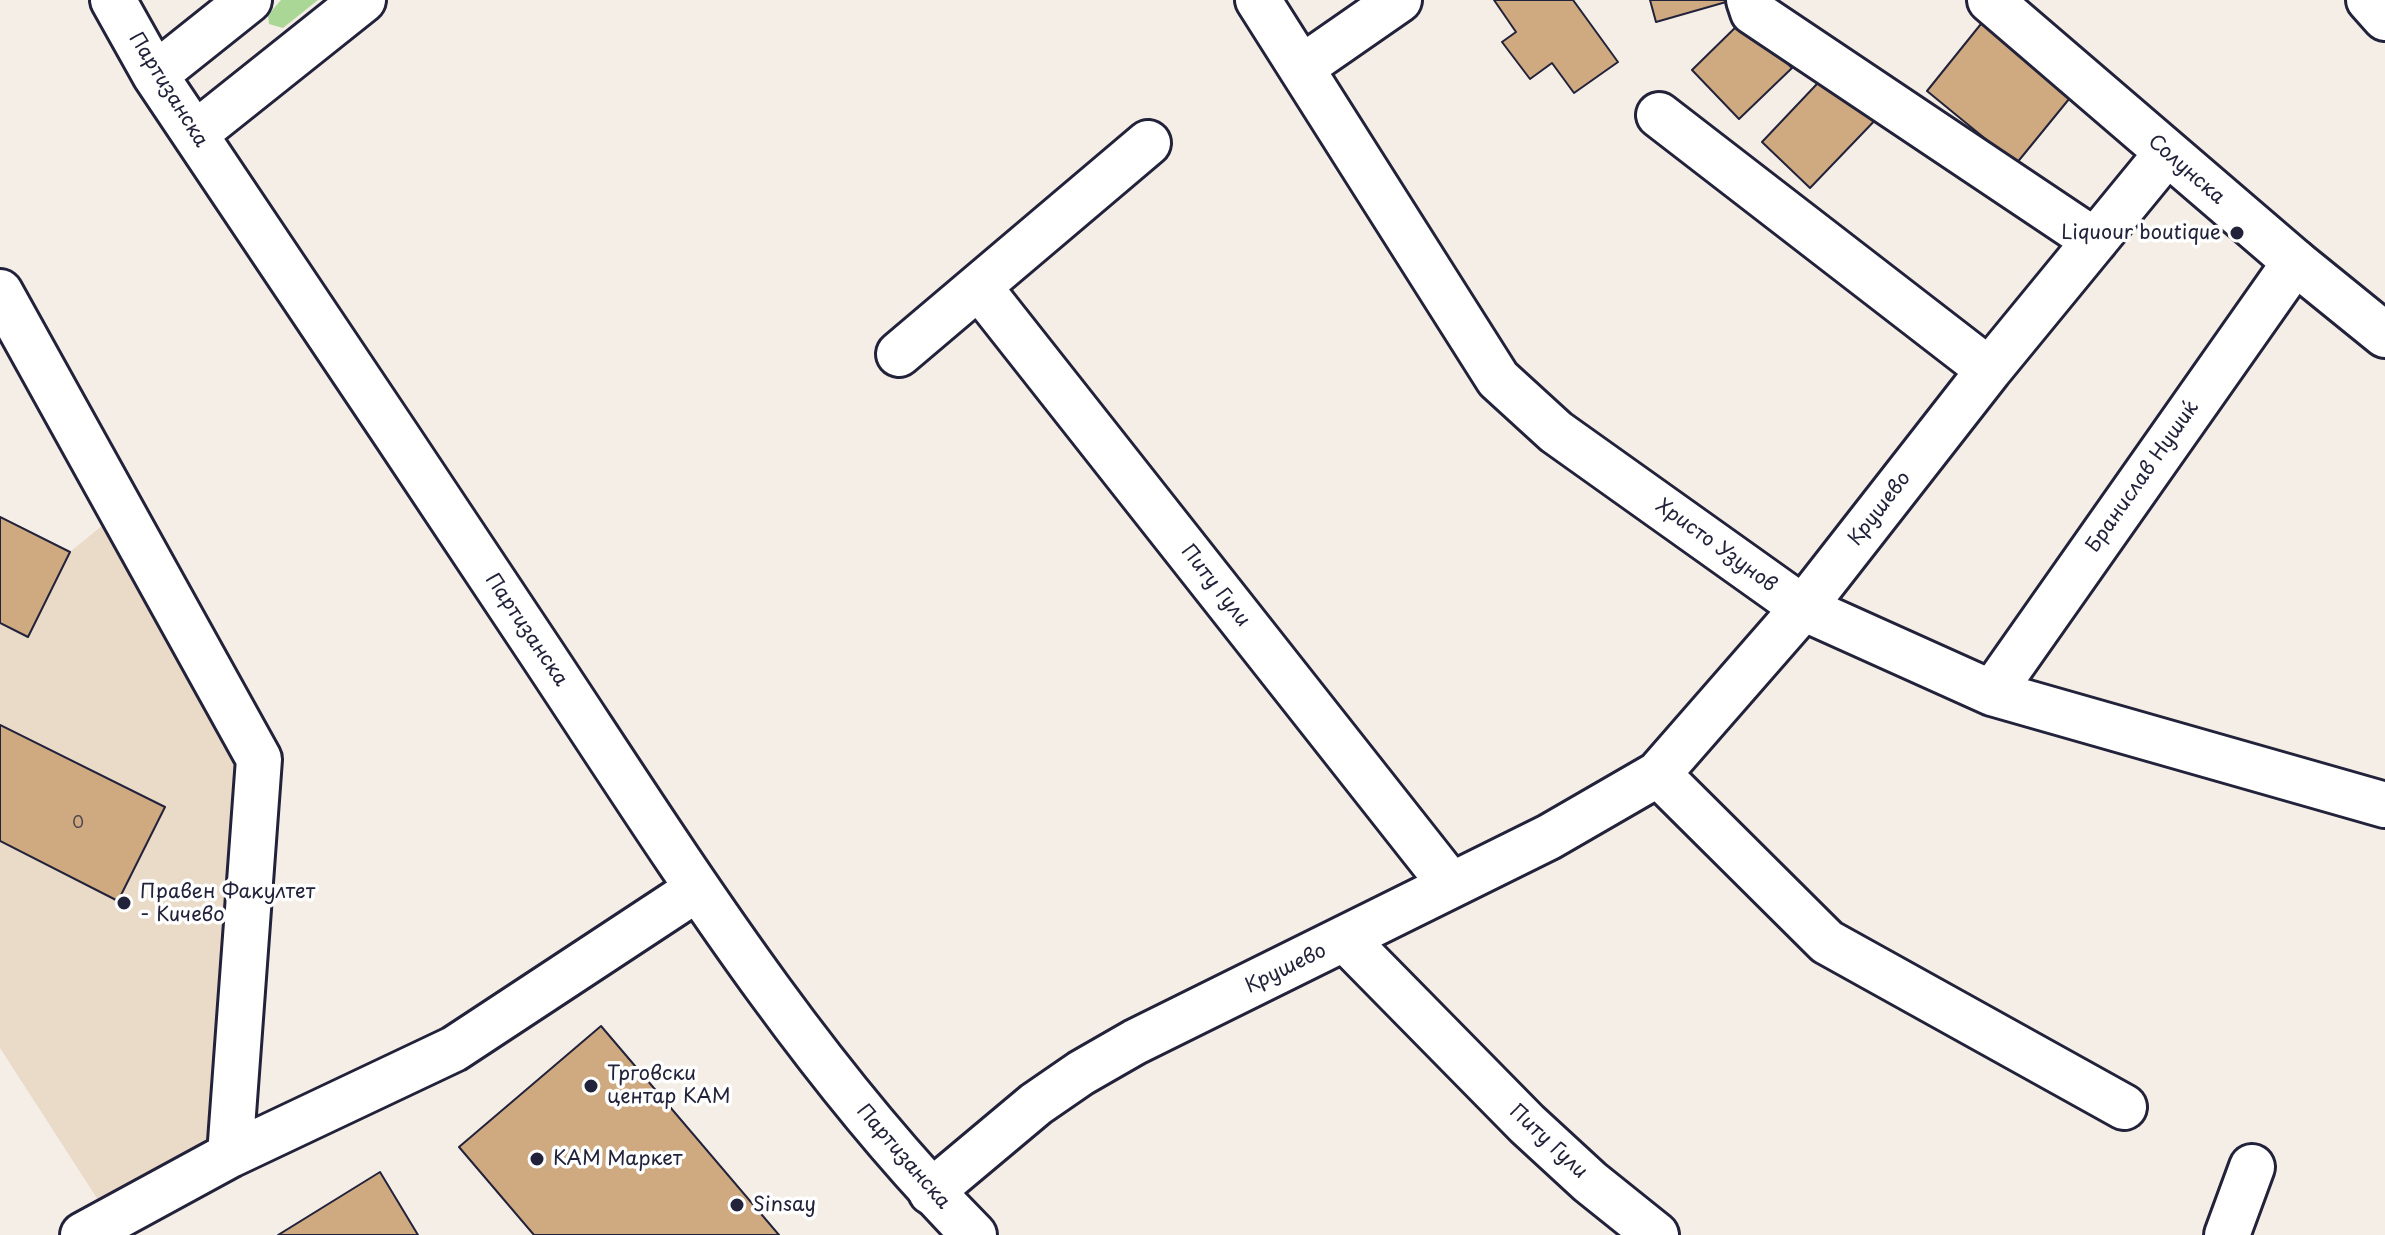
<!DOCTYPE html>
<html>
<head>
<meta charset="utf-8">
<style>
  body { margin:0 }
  canvas { display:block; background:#f5eee6 }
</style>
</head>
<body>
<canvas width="2385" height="1235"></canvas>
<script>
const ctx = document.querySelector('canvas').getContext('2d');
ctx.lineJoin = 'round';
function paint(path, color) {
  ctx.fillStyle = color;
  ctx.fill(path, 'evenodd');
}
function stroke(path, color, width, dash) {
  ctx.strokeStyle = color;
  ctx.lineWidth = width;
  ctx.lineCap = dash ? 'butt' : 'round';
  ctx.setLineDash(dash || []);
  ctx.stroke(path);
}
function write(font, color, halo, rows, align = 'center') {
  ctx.font = font + ' "Playpen Sans",sans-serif';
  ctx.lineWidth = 7;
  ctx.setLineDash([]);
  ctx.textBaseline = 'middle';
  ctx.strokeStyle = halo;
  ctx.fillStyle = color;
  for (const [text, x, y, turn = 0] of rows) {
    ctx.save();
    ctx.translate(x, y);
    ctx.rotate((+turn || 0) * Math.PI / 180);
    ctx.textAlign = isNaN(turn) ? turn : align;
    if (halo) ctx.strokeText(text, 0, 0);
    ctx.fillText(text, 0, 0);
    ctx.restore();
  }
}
const built = new Path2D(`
  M121,510L259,759L230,1155L111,1220L0,1048V623L28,637L70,552Z`);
const green = new Path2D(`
  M281,0H318L283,28L269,24L268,15Z`);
const building = new Path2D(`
  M1494,0H1573L1618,62L1574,93L1552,63L1530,79L1502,42L1516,32Z
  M1650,0H1733L1656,22Z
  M1989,14L2078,88L2016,164L1927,91Z
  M1744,19L1792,68L1739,119L1692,70Z
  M1833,67L1882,113L1810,188L1762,142Z
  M0,517L70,552L28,637L0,623Z
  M0,725L165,807L118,901L0,841Z
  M601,1026L779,1235H534L459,1147Z
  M380,1172L418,1235H278Z`);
const minor = new Path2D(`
  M1258,0L1498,379L1556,432L1803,608L1992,693L2385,805
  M1749,0L1753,12L2095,241
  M2369,0L2385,18
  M1301,68L1399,0
  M1659,115L1989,370
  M979,287L1451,885
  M0,292L259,759L230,1155
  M899,354L1148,143
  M1992,693L2295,262
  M1658,774L1827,942L2124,1107
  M1346,940L1527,1124L1590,1182L1656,1235
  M931,1192L1036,1104L1081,1073L1135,1042L1549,837L1658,774L1803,608L1989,370L2167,153
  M83,1235L230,1155L454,1049L697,889
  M2227,1235L2252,1167`);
const tertiary = new Path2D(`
  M113,0L155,75C283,268 413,458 540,651C674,853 803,1062 974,1235
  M1990,0L2295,262L2385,335
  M155,75L249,0
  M195,134L363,0`);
const markers = [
  [2237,233,8,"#22223b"],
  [124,903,8,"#22223b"],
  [591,1086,8,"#22223b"],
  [537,1159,8,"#22223b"],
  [737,1205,8,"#22223b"]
];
const numberNames = [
  ["0",78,824]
];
const streetNames = [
  ["Партизанска",168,90,58],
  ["Солунска",2186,170,41],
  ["Бранислав Нушиќ",2143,477,-55],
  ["Крушево",1880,509,-52],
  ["Христо Узунов",1716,546,36],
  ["Питу Гули",1215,586,52],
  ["Партизанска",526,630,56],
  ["Крушево",1286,969,-26],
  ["Питу Гули",1548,1142,43],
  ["Партизанска",903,1157,49]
];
const poiNames = [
  ["Liquour boutique",2221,233,"right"],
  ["Правен Факултет",140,892],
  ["- Кичево",140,915],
  ["Трговски",607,1074],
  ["центар КАМ",607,1097],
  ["КАМ Маркет",553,1159],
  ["Sinsay",753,1205]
];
paint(built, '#eadac8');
paint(green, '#aad796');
paint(building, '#cfaa81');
stroke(building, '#22223b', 2);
stroke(minor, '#22223b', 50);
stroke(tertiary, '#22223b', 50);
stroke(minor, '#fff', 44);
stroke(tertiary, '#fff', 44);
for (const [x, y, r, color] of markers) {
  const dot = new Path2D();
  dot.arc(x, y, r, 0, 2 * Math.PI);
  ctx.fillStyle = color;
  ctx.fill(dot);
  stroke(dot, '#fff', 3);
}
write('16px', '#4d444c', null, numberNames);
write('20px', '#22223b', '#fff', streetNames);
write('20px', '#22223b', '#fff', poiNames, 'left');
</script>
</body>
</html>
